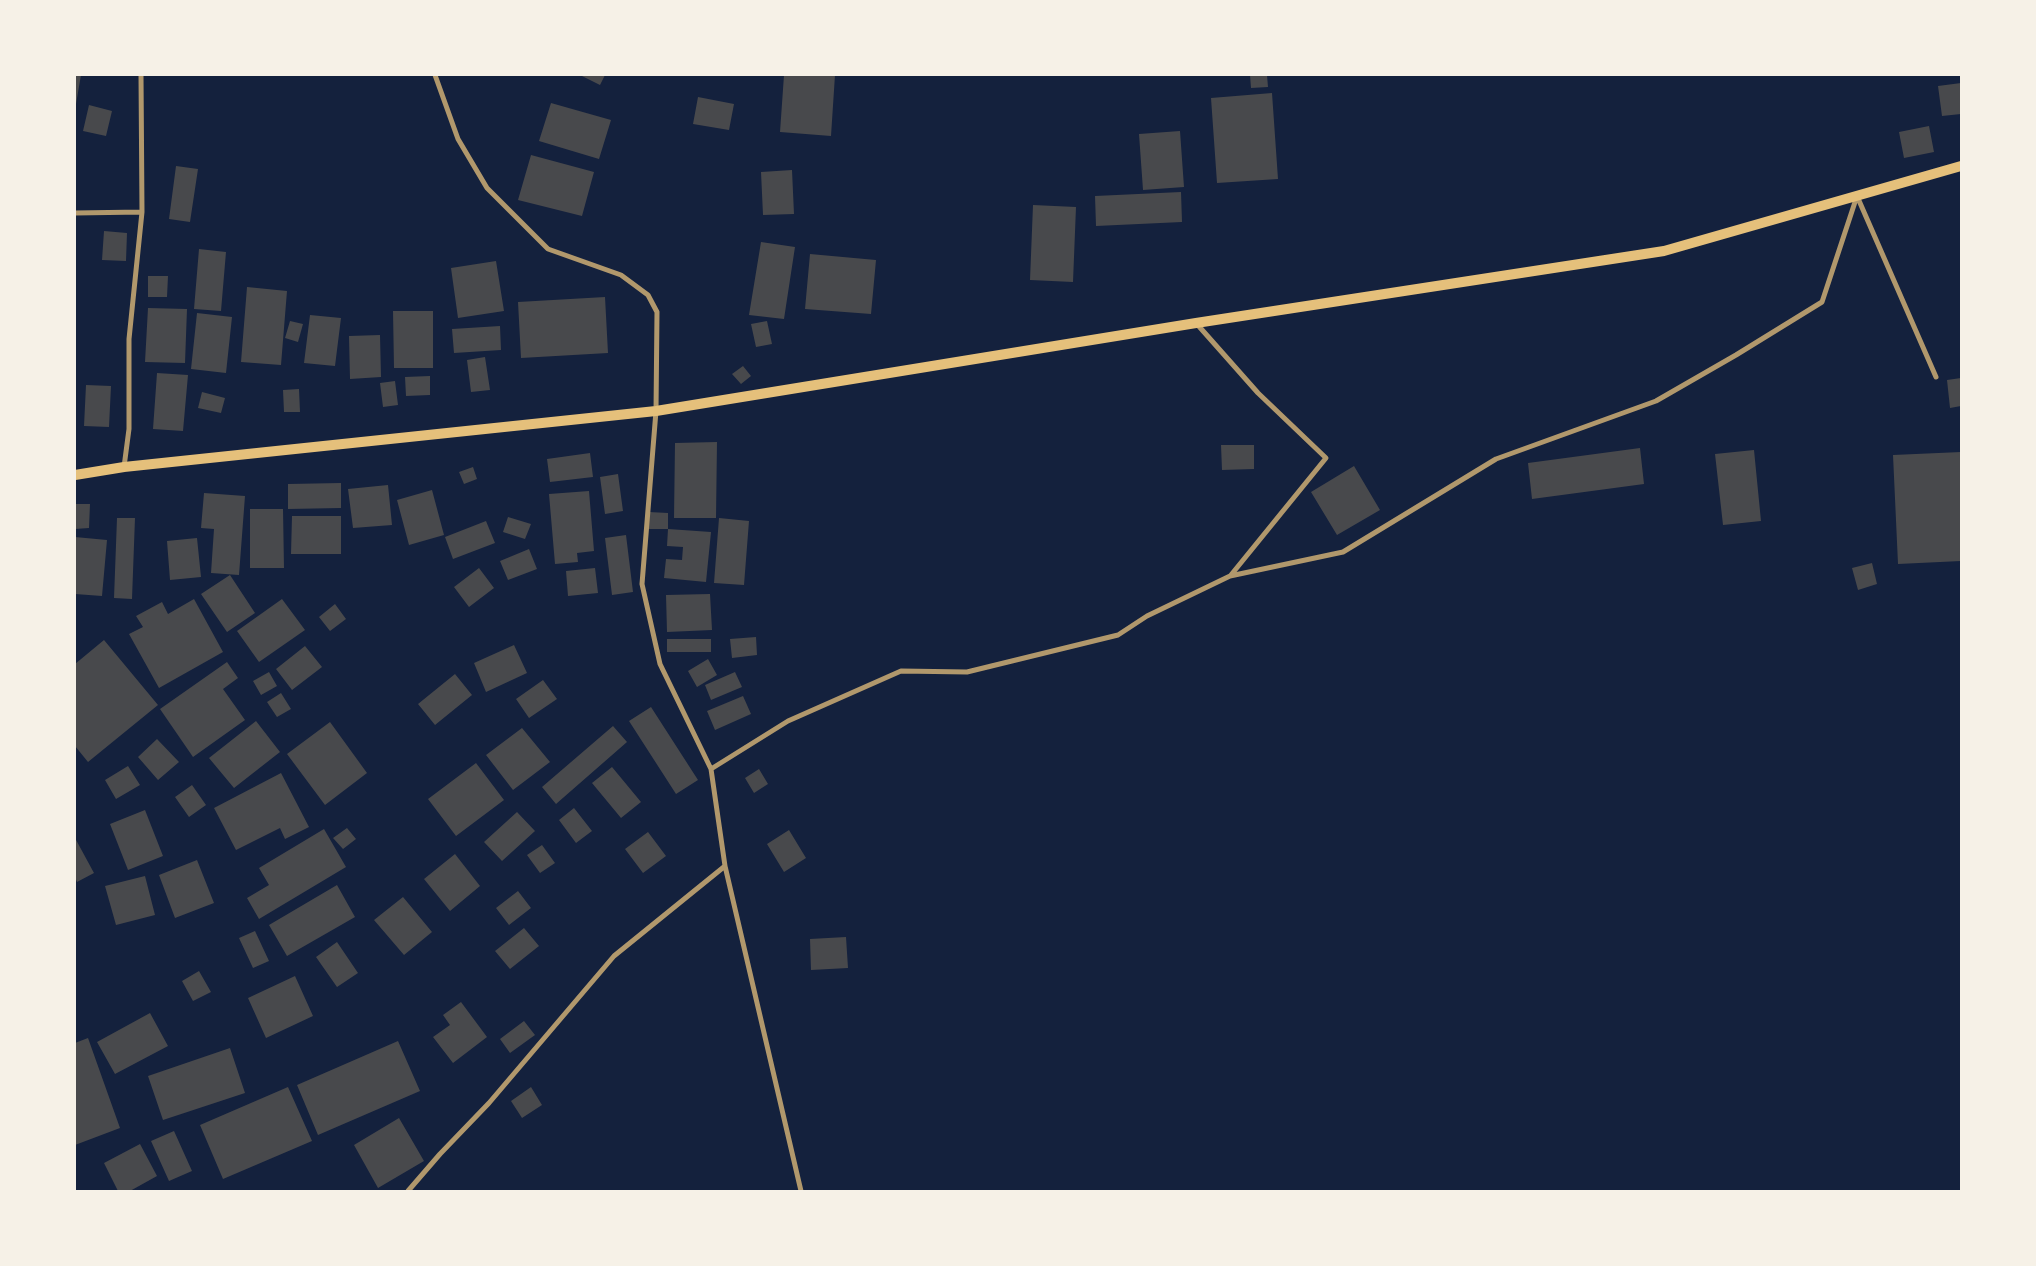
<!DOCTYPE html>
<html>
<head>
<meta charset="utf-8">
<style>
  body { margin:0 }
  #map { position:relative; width:2036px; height:1266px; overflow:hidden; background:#14213d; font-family:Literata,serif }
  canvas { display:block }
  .frame { position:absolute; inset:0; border:76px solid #f6f1e7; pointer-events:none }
</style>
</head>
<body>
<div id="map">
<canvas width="2036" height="1266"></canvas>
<div class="frame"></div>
</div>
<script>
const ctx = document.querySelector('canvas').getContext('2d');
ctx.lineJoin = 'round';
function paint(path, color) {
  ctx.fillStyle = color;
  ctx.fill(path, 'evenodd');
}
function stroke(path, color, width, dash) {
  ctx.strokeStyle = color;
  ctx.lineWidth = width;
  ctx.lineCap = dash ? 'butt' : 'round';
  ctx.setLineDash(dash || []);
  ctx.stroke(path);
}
const building = new Path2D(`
  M75,75H81L76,104H75Z
  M580,75H605L600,85Z
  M784,75H835L831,136L780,132Z
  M1250,75H1267L1268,87L1251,88Z
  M1961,83V114L1942,116L1938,86Z
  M1272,93L1278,179L1217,183L1211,98Z
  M698,97L734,104L729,130L693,124Z
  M551,103L611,120L599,159L539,141Z
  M89,105L112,111L106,136L83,131Z
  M1929,126L1934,152L1904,158L1899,132Z
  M1180,131L1184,187L1143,190L1139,134Z
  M531,155L594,172L582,216L518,200Z
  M176,166L198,169L190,222L169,219Z
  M792,170L794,214L763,215L761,172Z
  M1181,192L1182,222L1096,226L1095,196Z
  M1033,205L1076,207L1073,282L1030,280Z
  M104,231L127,233L126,261L102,260Z
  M761,242L795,247L784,319L749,315Z
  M199,249L226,252L221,311L194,309Z
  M810,254L876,260L871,314L805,309Z
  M496,261L504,311L458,318L451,268Z
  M148,276H168L167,297H148Z
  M247,287L287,291L281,365L241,362Z
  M605,297L608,353L521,358L518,302Z
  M148,308L187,309L185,363L145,362Z
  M393,311H433V368H394Z
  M197,313L232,317L226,373L191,369Z
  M310,315L341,318L335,366L304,363Z
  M290,321L303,324L298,342L285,338Z
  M767,321L772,344L756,347L751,324Z
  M500,326L501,350L454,353L452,329Z
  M380,335L381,377L350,379L349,336Z
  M485,357L490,390L471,392L467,360Z
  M743,366L751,376L741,384L732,374Z
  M157,373L188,375L183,431L153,429Z
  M430,376V395L406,396L405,377Z
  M1961,378V406L1950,408L1947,380Z
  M395,381L398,405L383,407L380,383Z
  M86,385L111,386L109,427L84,426Z
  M299,389L300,412H284L283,390Z
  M202,392L225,398L221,413L198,408Z
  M717,442L716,518H674L675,443Z
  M1221,445H1254V469L1222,470Z
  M1640,448L1644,484L1532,499L1528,463Z
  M1754,450L1761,521L1723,525L1715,454Z
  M1961,452V561L1898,564L1893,455Z
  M590,453L593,477L550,482L547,459Z
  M1354,466L1380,510L1337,535L1311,492Z
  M473,467L477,479L464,484L459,472Z
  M618,474L623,511L605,514L600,477Z
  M341,483V508L288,509V484Z
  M388,485L392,525L353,528L348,489Z
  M432,490L444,535L409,545L397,500Z
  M589,491L594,551L577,553L578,562L555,564L549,494Z
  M204,493L245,496L239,575L211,573L214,529L201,528Z
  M75,504H90L89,528L75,529Z
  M250,509H283L284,568H250Z
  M649,512L668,513V529H649Z
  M292,516H341V554H291Z
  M508,517L531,524L525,539L503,532Z
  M117,518H135L132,599L114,598Z
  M719,518L749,521L744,585L714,583Z
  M486,521L495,543L453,559L445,537Z
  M668,529L711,532L706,582L664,578L666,559L682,560L683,547L667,546Z
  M626,535L633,592L612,595L605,538Z
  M75,537L107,540L102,596L75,594Z
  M197,538L201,577L170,580L167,541Z
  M529,549L537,569L508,580L500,561Z
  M1872,563L1877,584L1858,590L1852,568Z
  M479,568L494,588L469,607L454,587Z
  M595,568L598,593L568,596L566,571Z
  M230,575L255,613L227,632L201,594Z
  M710,594L712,630L667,632L666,595Z
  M194,599L223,652L159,688L129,634L143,627L136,616L162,602L168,614Z
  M282,599L305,630L259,662L237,631Z
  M335,604L346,619L330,631L319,617Z
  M756,637L757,655L732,658L730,639Z
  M667,639H711V652H667Z
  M104,640L158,705L88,762L75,746V664Z
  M514,645L527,673L486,692L474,663Z
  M305,646L322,667L292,690L276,669Z
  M708,659L717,675L697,687L688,671Z
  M227,662L238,678L223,689L245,720L193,757L160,709Z
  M269,672L277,686L261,695L253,681Z
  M735,672L742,687L711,700L705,685Z
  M455,674L472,695L435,725L418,704Z
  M543,680L557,699L529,718L516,699Z
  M281,693L291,709L277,717L267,702Z
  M743,696L751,714L715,730L707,711Z
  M651,707L698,780L676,794L629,721Z
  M256,721L280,752L234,788L209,758Z
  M330,722L367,773L325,805L287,754Z
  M613,726L627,742L556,804L542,787Z
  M522,728L550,762L513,790L486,755Z
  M157,739L179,762L158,780L138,757Z
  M476,763L504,800L456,836L428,799Z
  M128,766L140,785L116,799L105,780Z
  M612,767L641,802L621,818L592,783Z
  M759,769L768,784L754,793L745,778Z
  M281,773L309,827L285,839L280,828L236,850L214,808Z
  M192,785L206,805L189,817L175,797Z
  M574,808L592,831L576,843L559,820Z
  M145,810L163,856L128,870L110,824Z
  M517,812L535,831L502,861L484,842Z
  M347,828L356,839L343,849L333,838Z
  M324,829L346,867L259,919L247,898L269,885L259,868Z
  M789,830L806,858L784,872L767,844Z
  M648,832L666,856L643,873L625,849Z
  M75,838L94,873L77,882L75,877Z
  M542,845L555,863L540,873L527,855Z
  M455,854L480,886L450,911L424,879Z
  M197,860L214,903L175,918L159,875Z
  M145,876L155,915L116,925L105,886Z
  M337,885L355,917L287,956L269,925Z
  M518,891L531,908L509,925L496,908Z
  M403,897L432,932L404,955L374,920Z
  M524,928L539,946L510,969L495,951Z
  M255,931L269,961L253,968L239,938Z
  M846,937L848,968L811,970L810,939Z
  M337,942L358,973L337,987L316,957Z
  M199,971L211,992L193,1001L182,981Z
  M295,976L313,1016L266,1038L248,998Z
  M461,1002L487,1037L453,1063L433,1037L450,1025L443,1015Z
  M150,1013L168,1046L115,1074L97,1042Z
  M524,1021L535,1035L510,1053L500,1039Z
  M88,1038L120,1128L75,1145V1043Z
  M398,1041L420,1091L318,1135L297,1085Z
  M230,1048L245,1093L163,1120L148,1076Z
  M288,1087L312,1141L223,1179L200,1125Z
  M531,1087L542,1105L522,1118L511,1101Z
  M399,1118L424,1161L378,1188L354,1145Z
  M174,1131L192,1171L169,1181L151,1141Z
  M140,1144L157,1176L130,1191H118L104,1163Z`);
const minor = new Path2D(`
  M435,75L458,139L487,188L548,249L621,275L648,295L657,312L656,411L642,584L660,664L711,769
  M75,213L142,212
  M1196,323L1258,393L1326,458L1231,575
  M124,467L129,429V339L142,212L141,75
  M408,1191L440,1154L489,1103L614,956L725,866
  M801,1191L725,866L711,769L788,721L901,671L967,672L1118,635L1147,616L1230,576L1343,552L1496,459L1656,401L1736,355L1822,302L1857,196L1936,377`);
const secondary = new Path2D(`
  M75,475L124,467L656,411L1196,323L1664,251L1961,166`);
paint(building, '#48494c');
stroke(minor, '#b1986c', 5);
stroke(secondary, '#e5c07b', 10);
</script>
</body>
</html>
